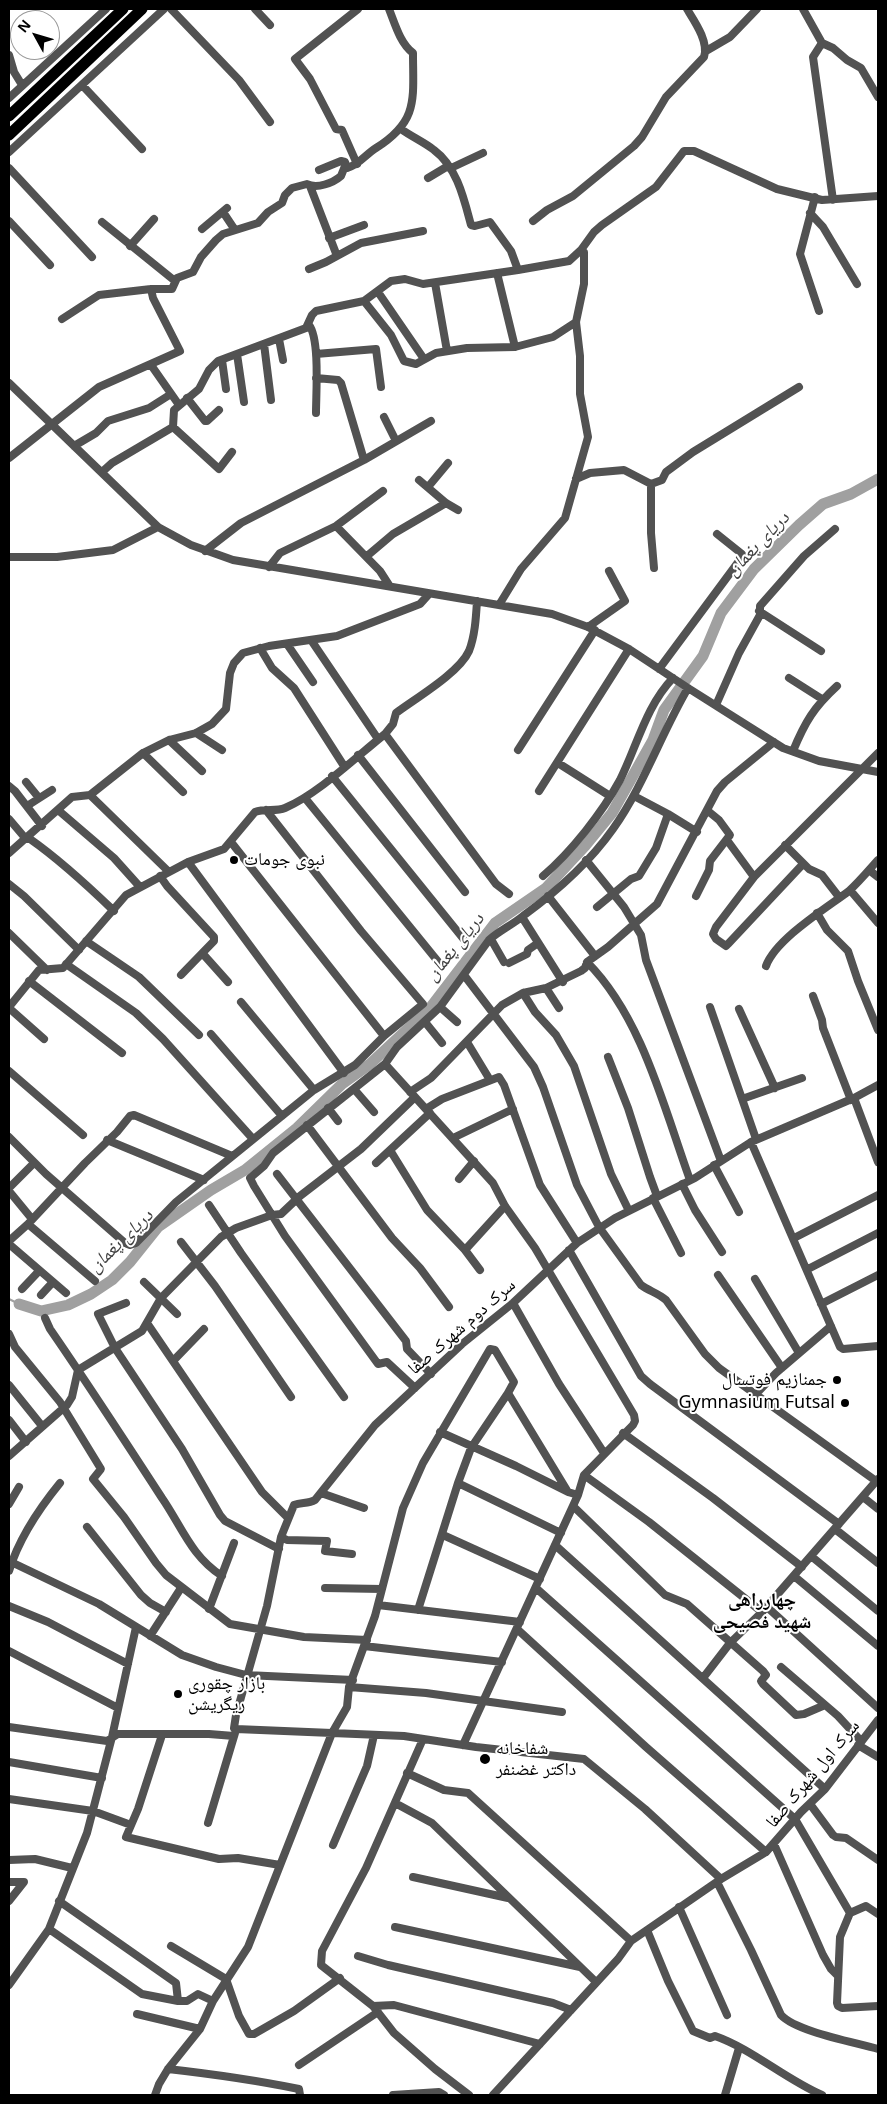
<!DOCTYPE html>
<html>
<head>
<meta charset="utf-8">
<style>
  body { margin:0 }
  #map { position:relative; width:887px; height:2104px; overflow:hidden; background:#fff; font-family:"Noto Sans",sans-serif }
  canvas { display:block }
  .frame { position:absolute; inset:0; border:10px solid #000; pointer-events:none }
  .north { position:absolute; left:10px; top:10px; width:50px; height:50px; box-sizing:border-box; background:#fff; border:1px solid #999; border-radius:50%; rotate:309deg; font-size:14px; font-weight:700; line-height:20px; text-align:center; color:#000 }
  .north::after { content:''; display:block; margin:auto; width:18px; height:22px; background:#000; clip-path:polygon(50% 0,100% 100%,50% 72%,0 100%) }
</style>
</head>
<body>
<div id="map">
<canvas width="887" height="2104"></canvas>
<div class="frame"></div>
<div class="north">N</div>
</div>
<script>
const ctx = document.querySelector('canvas').getContext('2d');
ctx.lineJoin = 'round';
function stroke(path, color, width, dash) {
  ctx.strokeStyle = color;
  ctx.lineWidth = width;
  ctx.lineCap = dash ? 'butt' : 'round';
  ctx.setLineDash(dash || []);
  ctx.stroke(path);
}
function write(font, color, halo, rows, align = 'center') {
  ctx.font = font + ' "Noto Sans","Noto Naskh Arabic",sans-serif';
  ctx.lineWidth = 4;
  ctx.setLineDash([]);
  ctx.textBaseline = 'middle';
  ctx.strokeStyle = halo;
  ctx.fillStyle = color;
  for (const [text, x, y, turn = 0] of rows) {
    ctx.save();
    ctx.translate(x, y);
    ctx.rotate((+turn || 0) * Math.PI / 180);
    ctx.textAlign = isNaN(turn) ? turn : align;
    if (halo) ctx.strokeText(text, 0, 0);
    ctx.fillText(text, 0, 0);
    ctx.restore();
  }
}
const stream = new Path2D(`
  M9,1299L19,1304`);
const river = new Path2D(`
  M19,1304L41,1311L68,1305L91,1294L112,1280L130,1262L158,1227L211,1190L245,1170L297,1128L342,1084L370,1064L430,1008L495,923L546,888L585,846L612,813L653,740L664,710L703,656L721,613L754,569L799,525L823,504L851,494L878,479`);
const minor = new Path2D(`
  M171,9L239,80L270,122
  M255,9L270,25
  M803,9L822,43L833,48L847,60L861,68L878,97
  M822,43L813,57L833,200
  M706,51L730,37L757,9
  M9,55L14,72L22,85
  M82,85L142,149
  M9,98L106,9
  M401,129C412,137 424,142 434,150C457,167 464,199 471,225L475,226L490,222L511,251L518,270L569,261L581,250L584,252V284L576,322L580,356V394L588,437L565,518L521,569L499,605
  M9,152L164,9
  M357,164L342,130L336,129L310,79L295,59L358,9
  M9,168L92,257
  M451,168L483,153
  M319,170L341,161L345,162L347,168C359,165 366,154 376,148C419,121 413,99 413,53C400,43 395,24 389,9
  M428,178L448,166
  M310,186L337,256
  M815,197L800,254L819,311
  M223,212L235,230
  M810,213L823,227L857,284
  M9,221L50,265
  M533,221L547,210L573,196L634,146L642,137L666,97L704,57C709,42 695,22 687,9
  M102,222L175,281
  M202,229L227,208
  M329,238L364,225
  M130,246L154,219
  M581,250L594,232L602,225L656,187L684,151H694L777,189L822,200L878,196
  M309,269L326,262L361,243L423,231
  M497,273L515,347
  M435,283L447,351
  M378,292L424,359
  M364,301L391,335L404,361L416,364L436,353L467,348L515,347L553,337L576,322
  M62,319L99,295L151,289H172L177,278L193,272L201,257L216,240L223,234L258,223L268,212L282,203L285,195L292,188L307,184C317,189 333,183 341,176L345,166
  M309,325C320,339 316,394 316,413
  M279,339L283,360
  M264,344L271,400
  M237,354L244,402
  M316,354L376,349L381,387
  M222,360L226,389
  M151,365L179,405
  M316,378L338,380L341,383L364,460
  M9,383L158,527L191,545L233,560L552,614L588,627L629,649L688,688L783,748L819,761L878,772
  M187,398L205,421H207L219,410
  M384,417L396,441
  M74,446L96,433L108,421L149,408L171,394
  M232,452L219,469L173,427L174,410L199,389L209,370L218,361L306,328L312,315L316,311L364,301L391,281L405,279L423,284L518,270
  M9,458L99,387L180,351L153,298L151,289
  M102,472L112,463L173,427
  M576,479L590,473L624,470L651,484L662,480L666,472L693,452L799,387
  M419,480L446,503L458,510
  M651,484V533L654,568
  M428,487L448,463
  M336,526L380,571L389,585
  M205,551L241,523L364,460L431,421
  M367,556L393,534L446,503
  M9,557H57L113,550L158,527
  M269,567L280,553L336,526L383,491
  M759,611L821,651
  M588,627L625,601L609,571
  M311,640L378,739
  M287,644L313,682
  M260,648L272,668L294,688L344,766
  M659,669L742,557V554L717,534
  M789,678L822,699
  M716,705L739,653L760,615V606L804,556L835,529
  M196,733L222,750
  M385,734L496,884L509,894
  M169,740L202,771
  M518,750L595,630
  M793,751C805,722 814,707 837,686
  M143,753L183,792
  M358,755L465,892
  M558,763L610,796
  M332,776L466,942
  M26,782L39,798
  M9,786L15,791L42,826
  M539,791L629,649
  M90,795L168,871
  M634,796L668,814L697,832
  M305,798L440,964
  M27,806L52,790
  M58,810L114,858L140,887
  M9,819L26,839H30C60,860 87,885 114,911
  M727,840L754,877
  M231,842L384,1036
  M785,845L809,869L822,875L839,897
  M9,853L72,797L90,795L143,753L169,740L196,733L212,724L226,709L230,673L234,663L243,653L269,646L337,636L420,604L429,594
  M586,860L624,907L641,935L646,960L721,1161
  M188,862L344,1073
  M803,864L728,944L726,946L716,939L713,934L716,927L754,877L878,753
  M869,870L878,877
  M160,876L167,886L214,937V941L181,975
  M543,876C571,852 602,813 620,780C637,746 646,706 673,678
  M9,884L24,896L79,950
  M850,890L878,923
  M548,896L595,956
  M696,896L709,870L710,861L730,835L719,820L708,811
  M597,907L631,879L639,876L656,848L668,814
  M817,913L827,930L848,951L858,981L878,1030
  M522,917L563,982
  M9,933L47,970
  M86,941L139,977L199,1035
  M203,954L228,982
  M504,962L492,941L489,940C499,931 512,925 523,916C556,892 589,863 613,829C644,785 661,734 688,688
  M587,962C642,1017 664,1108 690,1180
  M509,963L527,954L528,950L538,943
  M66,964L136,1013L163,1039L253,1139
  M766,966C776,939 825,909 849,891C859,882 869,870 878,860
  M464,975L534,1067L543,1087L577,1185L599,1227L641,1285C649,1291 658,1293 666,1300L705,1354L719,1368L876,1481
  M29,981L122,1053
  M546,988L559,1008
  M523,993L535,1012L556,1035L574,1066L611,1174L629,1211
  M813,996L822,1020L823,1028L851,1100
  M241,1002L314,1090
  M9,1007L39,970L63,968L126,895L188,862L224,849L255,812C265,808 276,812 285,808C318,794 356,757 385,734L393,724L396,713C416,698 459,673 469,651C475,636 476,617 477,601
  M440,1007L457,1022
  M710,1007L756,1139
  M9,1008L44,1039
  M739,1009L775,1088
  M425,1022L442,1043
  M211,1034L282,1116
  M467,1042L490,1080
  M608,1057L628,1108L650,1177L657,1196
  M385,1064L493,1183L505,1206L535,1248L634,1415L635,1421L633,1425L584,1475L578,1495L463,1745
  M9,1071L83,1135
  M354,1089L374,1112
  M410,1092L431,1078L502,1005L523,993L546,988L581,971L585,968L587,962L608,947L657,904L717,791L725,782L774,742
  M854,1098L878,1162
  M742,1099L802,1078
  M328,1108L338,1121
  M426,1109L442,1099L499,1077L504,1085L540,1185L577,1243
  M307,1125L392,1238L420,1268L449,1307
  M9,1137L46,1174L125,1243L130,1245L136,1243L176,1202L314,1090L355,1065L384,1036L423,1004L361,931L266,810
  M453,1138L513,1109
  M107,1140L204,1180
  M751,1142L840,1347L843,1349L878,1346
  M390,1150L427,1210L465,1250L480,1270
  M376,1163L430,1113
  M714,1165L739,1212
  M277,1174L406,1341L407,1349L431,1374
  M459,1179L474,1161
  M682,1184L695,1210L722,1252
  M9,1188L34,1163
  M9,1191L32,1219
  M653,1198L681,1253
  M209,1205L241,1253L344,1397
  M28,1224L95,1281
  M794,1238L878,1195
  M9,1241L28,1224L85,1163L117,1132L130,1116L134,1115L232,1156
  M181,1242L215,1286L291,1397
  M9,1244L66,1293
  M465,1250L505,1206
  M569,1250L641,1376L650,1384L839,1524
  M808,1269L878,1233
  M718,1275L782,1368
  M755,1279L799,1353
  M144,1282L177,1314
  M22,1289L39,1271
  M41,1295L53,1282
  M126,1303L98,1314L115,1348L182,1449L220,1515L225,1521L279,1549
  M513,1303L559,1384L604,1453
  M821,1304L878,1275
  M45,1318L50,1329C88,1384 125,1441 162,1498C182,1527 191,1556 222,1576
  M147,1323L262,1492L288,1518
  M9,1334L15,1347L60,1402L101,1469L93,1479L124,1517L156,1563L166,1575L230,1624L304,1637L367,1640
  M174,1360L204,1329
  M9,1385L42,1426
  M415,1388L387,1362L378,1364L285,1236L254,1186L250,1178L264,1166L273,1153L385,1064L397,1047L440,1007L489,940
  M755,1395L776,1373L831,1326
  M9,1420L26,1442
  M440,1432L516,1466L568,1492
  M623,1433L713,1498L802,1567
  M9,1456L67,1405L72,1397L78,1370L142,1331L161,1298L221,1237L236,1228L272,1215L281,1214L300,1196L361,1149L414,1098
  M584,1475L649,1522L762,1612
  M458,1483L561,1533
  M321,1493L364,1508
  M863,1497L878,1509
  M9,1504L19,1487
  M573,1506L665,1595L687,1604L763,1671L766,1675L761,1681L763,1684L796,1715L804,1714L825,1705
  M87,1527L141,1595L150,1603L166,1612
  M835,1529L878,1563
  M443,1535L540,1579
  M281,1537L287,1540L327,1541L325,1551L352,1554
  M555,1545L825,1789
  M811,1556L878,1611
  M9,1561L99,1604L182,1655L216,1667L246,1675L353,1680
  M9,1571C19,1538 38,1510 60,1483
  M794,1576L878,1646
  M325,1588L382,1589
  M536,1588L795,1819L850,1913L866,1906L878,1914
  M378,1605L520,1622
  M9,1606L48,1622L128,1664
  M767,1607L878,1708
  M209,1609L234,1543
  M418,1610L458,1483L471,1448L508,1393
  M517,1629L646,1747L766,1852
  M150,1636L181,1588
  M364,1646L502,1662
  M9,1651L118,1708
  M781,1667L838,1716L861,1741
  M703,1678L730,1643L762,1612L878,1479
  M349,1687L426,1693L562,1712
  M9,1727L107,1741L118,1734H209L234,1736
  M236,1729L234,1728L236,1715L267,1606L281,1537L294,1505C301,1502 308,1504 315,1500L375,1425L462,1344L513,1303L577,1243L615,1218L695,1178L751,1142L854,1098L878,1085
  M236,1729L404,1736L476,1747L584,1759L645,1809L721,1879
  M162,1735L138,1809L126,1837L219,1859L238,1858L280,1865
  M423,1739L366,1868L322,1951L321,1965L373,2006L394,2033L435,2069L469,2095
  M858,1745L878,1757
  M9,1762L102,1778
  M407,1773L444,1790L468,1793L631,1941
  M9,1799L93,1811L131,1825
  M395,1803L432,1823L596,1982
  M810,1804L833,1835L836,1837L846,1838L878,1860
  M208,1823L235,1733
  M774,1844L823,1955L831,1969L837,1975
  M333,1845L367,1766L374,1735
  M9,1860L35,1859L72,1868
  M413,1877L508,1898
  M9,1882H24L9,1901
  M717,1882L751,1950L781,2015C797,2032 854,2042 878,2049
  M59,1901L176,1983L178,2001
  M679,1907L727,2015
  M850,1913L840,1937L837,2003L838,2006L842,2008L878,2006
  M395,1927L580,1967
  M49,1929L142,1994L178,2001H187L198,1994L213,2001
  M647,1930L668,1981L693,2031L710,2038L715,2036C752,2049 785,2079 822,2095
  M171,1946L226,1979L239,2016L249,2034H254L294,2011L340,1978
  M358,1956L388,1965L553,2003L571,2010
  M9,1985L49,1929L87,1833L112,1737L136,1627
  M373,2006L394,2005L540,2044
  M137,2014L200,2029
  M299,2065L378,2012
  M168,2069C212,2074 255,2080 299,2089L300,2095
  M155,2095L159,2084L168,2069L200,2029L213,2001L248,1947L332,1733L347,1707L349,1687L375,1616L403,1508L423,1463L490,1349L495,1350L514,1382L508,1393L568,1492L578,1495
  M393,2095L439,2092L444,2095
  M493,2095L618,1959L631,1941L721,1879L766,1852L801,1812L825,1789L878,1720
  M725,2095L739,2048`);
const highway = new Path2D(`
  M9,116L123,9
  M9,135L142,9`);
const markers = [
  [234,860,5,"#000"],
  [837,1380,5,"#000"],
  [845,1403,5,"#000"],
  [178,1694,5,"#000"],
  [485,1759,6,"#000"]
];
const poiNames = [
  ["نبوی جومات",244,860],
  ["جمنازیم فوتسال",827,1380,"right"],
  ["Gymnasium Futsal",835,1403,"right"],
  ["بازار چقوری",188,1684],
  ["ریگریشن",188,1705],
  ["شفاخانه",496,1749],
  ["داکتر غضنفر",496,1770]
];
const streetNames = [
  ["سرک دوم شهرک صفا",462,1327,-41],
  ["سرک اول شهرک صفا",813,1774,-50]
];
const waterNames = [
  ["دریای پغمان",758,544,-46],
  ["دریای پغمان",455,947,-51],
  ["دریای پغمان",121,1241,-44]
];
const neighbourhoodNames = [
  ["چهارراهی",762,1601],
  ["شهید فصیحی",762,1623]
];
stroke(stream, '#a0a0a0', 2);
stroke(river, '#a0a0a0', 11);
stroke(minor, '#525252', 8);
stroke(highway, '#000', 11);
for (const [x, y, r, color] of markers) {
  const dot = new Path2D();
  dot.arc(x, y, r, 0, 2 * Math.PI);
  ctx.fillStyle = color;
  ctx.fill(dot);
  stroke(dot, '#fff', 2);
}
write('18px', '#000', '#fff', poiNames, 'left');
write('18px', '#000', '#fff', streetNames);
write('italic 19px', '#414141', '#fff', waterNames);
write('bold 19px', '#000', '#fff', neighbourhoodNames);
</script>
</body>
</html>
